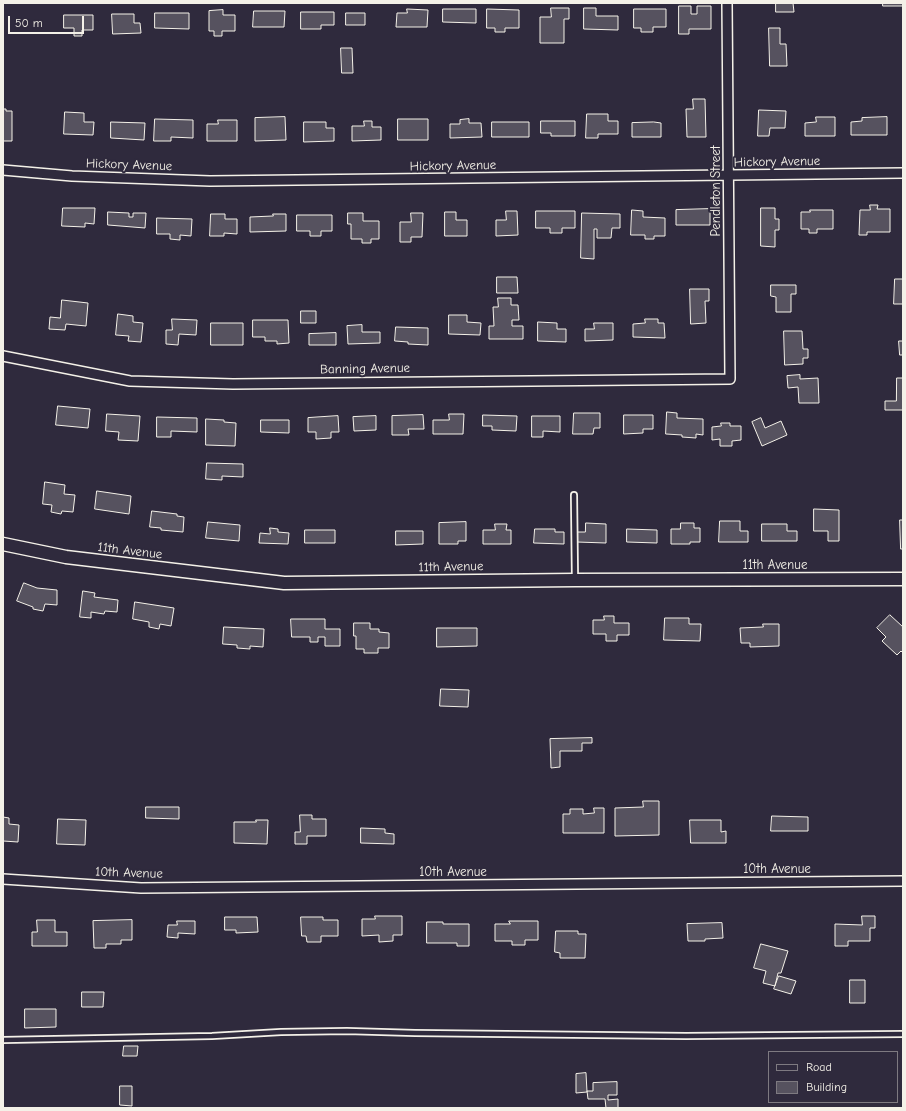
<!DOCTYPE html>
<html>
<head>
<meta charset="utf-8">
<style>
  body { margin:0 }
  #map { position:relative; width:906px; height:1111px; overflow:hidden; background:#2f2a3d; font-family:"Comic Neue",sans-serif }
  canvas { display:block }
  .frame { position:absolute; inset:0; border:4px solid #f4f1e8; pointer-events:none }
  .legend { position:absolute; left:768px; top:1051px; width:130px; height:52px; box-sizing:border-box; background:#2f2a3d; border:1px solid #7e7a81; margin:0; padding:5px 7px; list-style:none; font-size:12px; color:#f4f1e8 }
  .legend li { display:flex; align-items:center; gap:8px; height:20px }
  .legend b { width:20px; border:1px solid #7e7a81 }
  .scale { position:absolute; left:8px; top:16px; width:76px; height:18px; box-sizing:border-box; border:2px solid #f4f1e8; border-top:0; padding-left:5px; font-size:12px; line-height:14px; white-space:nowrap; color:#f4f1e8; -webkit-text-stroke:3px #2f2a3d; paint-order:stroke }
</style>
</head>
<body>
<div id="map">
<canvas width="906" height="1111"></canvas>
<div class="frame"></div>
<ul class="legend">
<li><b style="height:5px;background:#2f2a3d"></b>Road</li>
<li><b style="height:11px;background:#56525f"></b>Building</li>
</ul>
<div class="scale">50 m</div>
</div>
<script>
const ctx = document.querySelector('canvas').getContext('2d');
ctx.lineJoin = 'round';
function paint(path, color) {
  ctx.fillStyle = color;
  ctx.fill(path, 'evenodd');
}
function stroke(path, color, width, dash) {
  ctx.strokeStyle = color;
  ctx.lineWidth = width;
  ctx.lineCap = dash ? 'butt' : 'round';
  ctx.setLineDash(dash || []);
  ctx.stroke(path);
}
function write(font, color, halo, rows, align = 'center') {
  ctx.font = font + ' "Comic Neue",sans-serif';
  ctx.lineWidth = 4;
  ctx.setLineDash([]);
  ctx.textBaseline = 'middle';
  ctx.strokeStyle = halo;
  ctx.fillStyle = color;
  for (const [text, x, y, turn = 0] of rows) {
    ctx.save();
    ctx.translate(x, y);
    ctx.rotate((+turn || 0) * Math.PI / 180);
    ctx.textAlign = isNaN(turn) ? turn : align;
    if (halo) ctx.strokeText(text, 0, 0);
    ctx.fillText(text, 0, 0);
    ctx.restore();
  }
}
const building = new Path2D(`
  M776,3H793L794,12H776Z
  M883,3H903V6H883Z
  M679,6H691V14H697V6H711V29H689V34H679Z
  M551,8H569V19H564V43H540V17H551Z
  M584,8H596V16H618V30L584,29Z
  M407,9L428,10L427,27H396L397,13H407Z
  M443,9H476V23L443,22Z
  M487,9L519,10V28H505V32H495V28H487Z
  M634,9H666V27H653V32H641V28H634Z
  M223,10V15H235V31H222V36H214V31H209V11Z
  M254,11H285L284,27H253Z
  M301,12H334V25H321V29H301Z
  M155,13H189V29L155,28Z
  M346,13H365V25H346Z
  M112,14H134V23H140L141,33L113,34Z
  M64,15H93V30H82V36H74V28H64Z
  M769,28H780V44H786L787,66H770Z
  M341,48H352L353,73H342Z
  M693,99H705L706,137H687L686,109H693Z
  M3,109H6V111H12V141H3Z
  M759,110L786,111L785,128H770L769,136H758Z
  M65,112L84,113V122H94L93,135L64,134Z
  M587,114H608V121H618V134H598V138H586Z
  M285,117L286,140L255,141V118Z
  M816,117H835V136H805V123L816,122Z
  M887,117V135H851V122L862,121V118Z
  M155,119L193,120V138L171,137V141H154Z
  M398,119H428V140H398Z
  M469,119V123H481L482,137L450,138V124H460V120Z
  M218,120H237V141H207V124H218Z
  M364,121H372V127H381V140L352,141V126H364Z
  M541,121H575V136H551V133H541Z
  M111,122L145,123L144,140L111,138Z
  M304,122H326V128H334V141L304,142Z
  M492,122H529V137H492Z
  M654,122L661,123V137H632V123Z
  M870,205H878L877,209H890V232H867V235H859L860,210H870Z
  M63,208H95L94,224L85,223V227L62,226Z
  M761,208H775V219H779V230H775V247L761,246Z
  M710,209V225H676V210Z
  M632,210L643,211V217L665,218V236H654V239H645V235H631Z
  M810,210H833V229H817V233H809V229H801V212H810Z
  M506,211H517L518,235L496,236V220H506Z
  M536,211H575V228H562V233H550V228H536Z
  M108,212L129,213V217H133V213H146L145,228L108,225Z
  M445,212H456V220H467V236H445Z
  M348,213H363V221H379V239H371V243H362V239H351V224H348Z
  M411,213H423L422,237H411V242H400V222H411Z
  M582,213L620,214V228H612L611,238H597V229H594V259L581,258Z
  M211,214H225V219H237V234L224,233V236H210Z
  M273,214H286V231L250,232V217L273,216Z
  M297,215H332V231H321V236H310V231H297Z
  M157,218L192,219L191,236L180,235V240L170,239V234H157Z
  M497,277H517L518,293H497Z
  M895,279H903V304H894Z
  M771,285H796V294H791V312H776V297L771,296Z
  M690,289H709V301H705L706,323L691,324Z
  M498,298H511V305H518L519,320H512V326H523V339H489V326H494L493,307H498Z
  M62,300L88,303L86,326L66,324L65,330L49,329L50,317L60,318Z
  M301,311H316V323H301Z
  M118,314L133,316V322L143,323L141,342L128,341L129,336L116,335Z
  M449,315H467V322L481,323L480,335L449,334Z
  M172,319L197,320L196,335L179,334L178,345L166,344V330H172Z
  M645,319H658V323H664L665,338L633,337V324L645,323Z
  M253,320H288L289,343L277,344V341H265V337H253Z
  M538,322L557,323V329H566V342L538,341Z
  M211,323H243V345H211Z
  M594,323H613V340L585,341V329H594Z
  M362,325V332H380V343L348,344L347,326Z
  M396,327L428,328V345L408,344V342L395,341Z
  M784,331H802L803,349H808V358H803V364L785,365Z
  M336,333V345H309V334Z
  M899,341H903V355H900Z
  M800,375V379L818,378L819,403H799L798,387L788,388L787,376Z
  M897,378H903V410H885V401H896Z
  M58,406L90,409L88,428L56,425Z
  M667,412L677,413V418L703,419V435L696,434V438L682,437V435L666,434Z
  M574,413H600V428H594L593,434H573Z
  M107,414L140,416L138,441L118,440L119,432L106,431Z
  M449,414H464L463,434H433V420H449Z
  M423,415L424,429H408L409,435H392V416Z
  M483,415L517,416L516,431L492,430V426H483Z
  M624,415H653V429H643V433L624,434Z
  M338,416L339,432H331V438L316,439V432H308V418Z
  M376,416V430L354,431L353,417Z
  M532,416H560V432L543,431V437H532Z
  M157,417L197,418V432L171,431V437H157Z
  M761,418L765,428L781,421L787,435L762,446L752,422Z
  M206,419L224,420V422L236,423L235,446L206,445Z
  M261,420H289V433L261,432Z
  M721,423H730V426H741V440L732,441V446H720V439L712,440V427L721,426Z
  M207,463L243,464V477L222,476V480L206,479Z
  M45,482L65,485L64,494L75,495L73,512L62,511L61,514L51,512L52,505L43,504Z
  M97,491L131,496L129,514L95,509Z
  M814,509L839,510V541H828V531H814Z
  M152,511L177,514V516L184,517L183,532L161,530V528L150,527Z
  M900,520H903V549H901Z
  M720,521H740V531H748V542H719Z
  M208,522L240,525L239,541L206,538Z
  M466,522V541H458V544H439V523Z
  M586,523L606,524V543L577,542V532H585Z
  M681,523H694V528H700V542H690V544H671V529H680Z
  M495,524H507L506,530H511V544H483V530H495Z
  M762,524H787V531H797V541H762Z
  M270,528L278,529V532L289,533L288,544L259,543L260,533L270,534Z
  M535,529H555V532H564V544L534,543Z
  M627,529L657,530V543L627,542Z
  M305,530H335V543H305Z
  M396,531H423V544L396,545Z
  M24,583L37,588L57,590V605L45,604L43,611L33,609V607L17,601Z
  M83,591L95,593L94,597L118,600L117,612L105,611L104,614L91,612V618L80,617Z
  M135,602L174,608L171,626L160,624L159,629L149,627V622L133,619Z
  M890,615L903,627V653L901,651L897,655L882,641L886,637L877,628Z
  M604,616H614V623H629V635H617V641H606V634H593V620H604Z
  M665,618H689V624H701L700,641L664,640Z
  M291,619H325V629H340V646H325V637H318V642H310V637H292Z
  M354,623H370V629H379V632L389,633V648H378V653H364V649H356V636H354Z
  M763,624H779V646L750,647V643H741L740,628L763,627Z
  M224,627L264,629L263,647L250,646V649L237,648V645L223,644Z
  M437,628H477V646L437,647Z
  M441,689L469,690L468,707L440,706Z
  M592,738V743H582V751H560V767L551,768L550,739Z
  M643,801H659V835L615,836V808L643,807Z
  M146,807H179V819L146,818Z
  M594,808H604V833H563V814H570V809H583V814L594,813Z
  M300,815H312V819H326V836H307V844H295V832H300Z
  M772,816L808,817V831H771Z
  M3,817L9,818V824L19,825L18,842L3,841Z
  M58,819L86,820L85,845L57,844Z
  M256,820H268L267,844L234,843V822H256Z
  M690,820H721V832L726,831V843H691Z
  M361,828L385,829V833L394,834V844L361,843Z
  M375,916H402V935H393V941L379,942V935L362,936V919H375Z
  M862,916H875V928H870V941H848V946H835V924L862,925Z
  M225,917H257L258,932L236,933V930H225Z
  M301,917H323V920H338V936H321V942H307L306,936H302Z
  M37,920H55V932H67V946H32V932H37Z
  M132,920V940H121V944H106V948H94L93,921Z
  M177,921H195V934L178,933V938L167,937L168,925H177Z
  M509,921H538V940H525V945H512V941H495V924H510Z
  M427,922H443V924H469V946H457V943H427Z
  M722,923L723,938L705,939V941H688L687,924Z
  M556,931H578V934H586L585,958H560V953L555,952Z
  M761,944L788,951L781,973H778L775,986L763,983L766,971L754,968Z
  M779,976L796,981L791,994L774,989Z
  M850,980H865V1003H850Z
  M82,992H104L103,1007H82Z
  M25,1009H56V1027L25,1028Z
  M124,1046H138L137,1056H123Z
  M586,1073L587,1092L576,1093V1074Z
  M617,1082V1095H608V1100L618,1099V1108H606L605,1099H588L587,1091H593V1083Z
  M120,1086H132V1106L120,1105Z`);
const service = new Path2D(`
  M574,495L575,580
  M3,1040L212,1036L281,1032L347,1031L415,1033L686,1036L903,1034`);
const minor = new Path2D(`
  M3,170L72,176L210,181L903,173
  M3,356L130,381L233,384L730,379L727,3
  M3,879L141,888L903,881`);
const secondary = new Path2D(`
  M3,544L66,557L284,583L575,580L903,579`);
const streetNames = [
  ["Hickory Avenue",777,162,-1],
  ["Hickory Avenue",129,165,2],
  ["Hickory Avenue",453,166,-1],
  ["Pendleton Street",716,191,-90],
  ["Banning Avenue",365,369,-1],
  ["11th Avenue",130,551,7],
  ["11th Avenue",775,565],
  ["11th Avenue",451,567,-1],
  ["10th Avenue",777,869],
  ["10th Avenue",453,872],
  ["10th Avenue",129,873,2]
];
paint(building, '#56525f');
stroke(building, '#f4f1e8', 1);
stroke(service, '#f4f1e8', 8);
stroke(minor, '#f4f1e8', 12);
stroke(secondary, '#f4f1e8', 15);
stroke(service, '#2f2a3d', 4.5);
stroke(minor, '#2f2a3d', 9);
stroke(secondary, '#2f2a3d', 12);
write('13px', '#f4f1e8', '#2f2a3d', streetNames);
</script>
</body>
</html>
